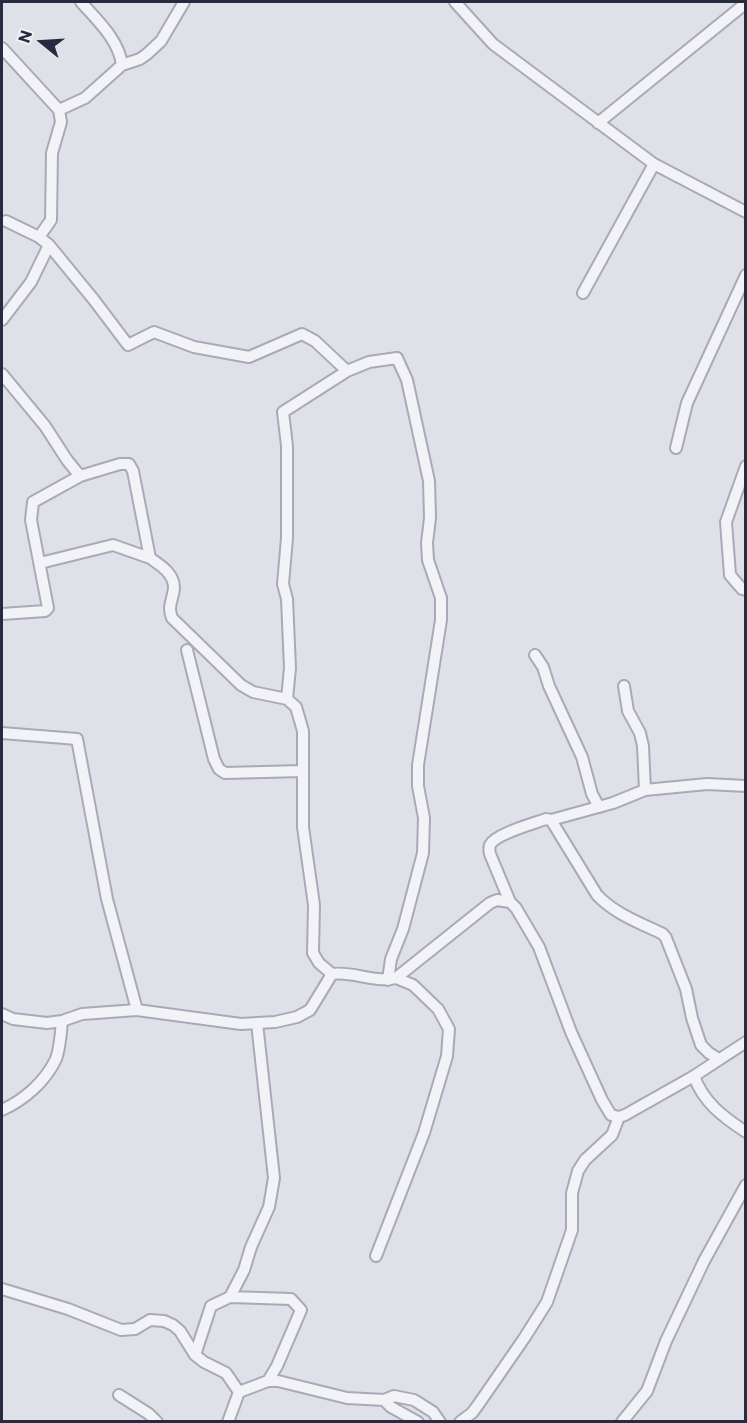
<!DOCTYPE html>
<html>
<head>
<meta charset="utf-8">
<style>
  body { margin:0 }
  #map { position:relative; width:747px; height:1423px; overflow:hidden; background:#dfe1e9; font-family:Commissioner,sans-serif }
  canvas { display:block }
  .frame { position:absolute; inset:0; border:3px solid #272b40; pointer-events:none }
  .north { position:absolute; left:12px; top:12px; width:60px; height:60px; -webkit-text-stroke:4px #eef0f6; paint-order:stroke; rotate:288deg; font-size:16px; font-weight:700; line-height:24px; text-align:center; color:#272b40 }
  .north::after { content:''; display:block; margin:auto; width:21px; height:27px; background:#272b40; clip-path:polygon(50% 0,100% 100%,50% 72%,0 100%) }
</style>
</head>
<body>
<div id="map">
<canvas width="747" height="1423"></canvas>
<div class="frame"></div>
<div class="north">N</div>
</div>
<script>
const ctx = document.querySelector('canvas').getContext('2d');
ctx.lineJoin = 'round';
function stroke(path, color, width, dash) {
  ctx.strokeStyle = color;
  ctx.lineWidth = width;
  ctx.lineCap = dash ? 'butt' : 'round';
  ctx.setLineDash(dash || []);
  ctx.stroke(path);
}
const minor = new Path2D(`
  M81,2C97,20 119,40 122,65
  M455,2L493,44L654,164L746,212
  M2,48L59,110
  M598,123L746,3
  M6,221L39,237
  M49,245L94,300L128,345L154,332L194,347L249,357L302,334L315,341L347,371
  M583,293L654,164
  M2,320L31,282L49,245L39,237L51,220L52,153L61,122L59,110L85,98L122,65L140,59L147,54L161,41L184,2
  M2,374L45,426L67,460L80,476L120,464H129L133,471L150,558C160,565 174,573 174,588C173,600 167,606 172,618L241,685L253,692L287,699L296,707L303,731V827L314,905L313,953L319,963L332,974
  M676,448L687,403L746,275
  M746,466L726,522L730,575L742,589L746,590
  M40,563L113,545L150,558
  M2,614L45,611L48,608L31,520L33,502L80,476
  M187,650L214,759L219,769L225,773L302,771
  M535,655L543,667L549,686L582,757L592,794L599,807
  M624,686L628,711L640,733L643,746L645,790L613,803L551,820L546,819C535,823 495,834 490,845C489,848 489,850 490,854L510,902L516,908L539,947L571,1032L602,1100L611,1115L619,1117L625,1115L694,1076L746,1042
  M287,699L290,668L287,599L283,584L287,538V446L283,412L347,371L369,362L397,358L407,380L429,481L430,518L427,543L428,560L441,598V620L418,765V786L424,818L423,853L403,929L391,959L388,980
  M2,733L77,739L107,899L137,1010
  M645,790L707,784L746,786
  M551,820L597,895C615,914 640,923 663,934L666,938L686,989L692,1018L701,1045L709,1053L719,1059
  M2,1014L13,1019L47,1023L62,1021L82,1014L137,1010L241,1024L275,1022L297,1017L310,1010L332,974C354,971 373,983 396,978L490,903L497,900L510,902
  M694,1076C703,1102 723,1117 746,1132
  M2,1110C24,1100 45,1082 56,1059C60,1048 61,1033 62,1021
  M376,1256L424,1133L447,1056L449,1029L438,1009L413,985L396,978
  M2,1289L68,1309L121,1330L135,1329L150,1320L164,1321L173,1325L180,1331L195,1355L204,1362L226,1373L239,1392
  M230,1297L291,1299L301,1310L277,1366L268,1381
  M195,1355L211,1306L230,1297L244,1270L251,1247L269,1207L274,1178L257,1023
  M119,1395L149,1414L157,1422
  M384,1400L391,1407L418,1422
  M228,1422L239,1392L268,1381H278L347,1398L384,1400L394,1396L414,1400L433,1412L440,1422
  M460,1422L472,1413L478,1405L525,1337L547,1302L572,1230V1193L578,1171L585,1160L612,1135L619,1117
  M622,1422L647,1391L666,1341L704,1261L746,1185`);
stroke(minor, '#a8aab6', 14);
stroke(minor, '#f2f2f7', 10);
</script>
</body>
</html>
